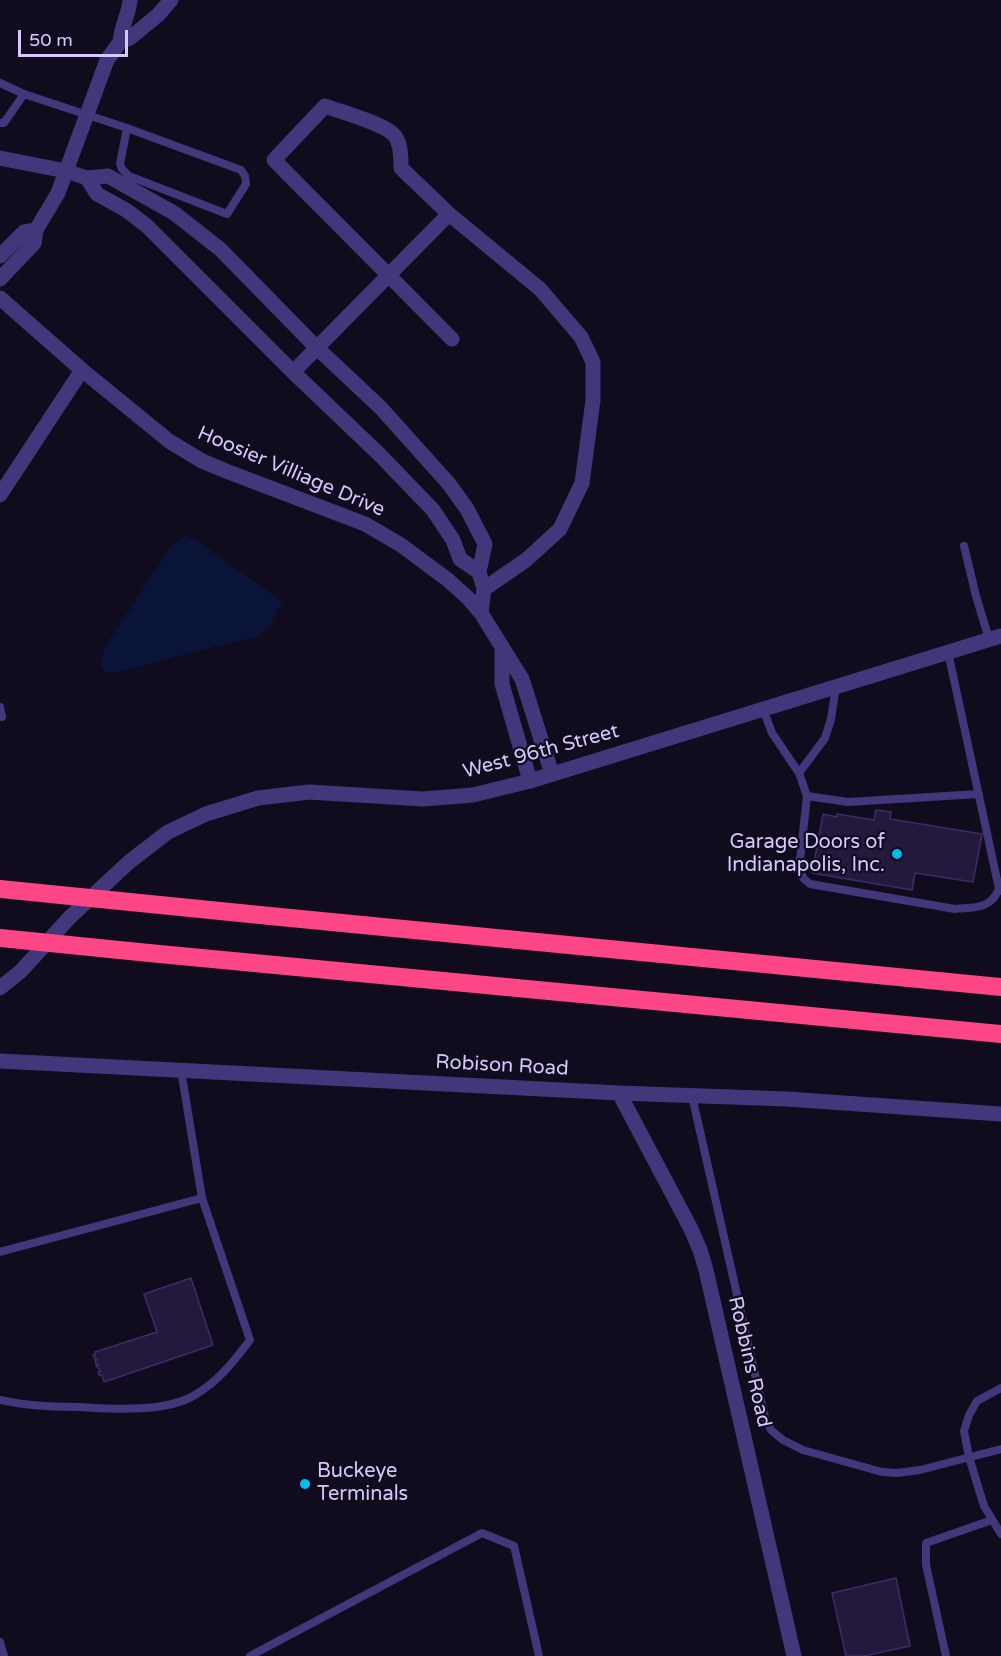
<!DOCTYPE html>
<html>
<head>
<meta charset="utf-8">
<style>
  body { margin:0 }
  #map { position:relative; width:1001px; height:1656px; overflow:hidden; background:#110c1d; font-family:"Varela Round",sans-serif }
  canvas { display:block }
  .scale { position:absolute; left:18px; top:30px; width:110px; height:27px; box-sizing:border-box; border:3px solid #d5c8fe; border-top:0; padding-left:8px; font-size:18px; line-height:21px; white-space:nowrap; color:#d5c8fe; -webkit-text-stroke:4px #110c1d; paint-order:stroke }
</style>
</head>
<body>
<div id="map">
<canvas width="1001" height="1656"></canvas>
<div class="scale">50 m</div>
</div>
<script>
const ctx = document.querySelector('canvas').getContext('2d');
ctx.lineJoin = 'round';
function paint(path, color) {
  ctx.fillStyle = color;
  ctx.fill(path, 'evenodd');
}
function stroke(path, color, width, dash) {
  ctx.strokeStyle = color;
  ctx.lineWidth = width;
  ctx.lineCap = dash ? 'butt' : 'round';
  ctx.setLineDash(dash || []);
  ctx.stroke(path);
}
function write(font, color, halo, rows, align = 'center') {
  ctx.font = font + ' "Varela Round",sans-serif';
  ctx.lineWidth = 4.5;
  ctx.setLineDash([]);
  ctx.textBaseline = 'middle';
  ctx.strokeStyle = halo;
  ctx.fillStyle = color;
  for (const [text, x, y, turn = 0] of rows) {
    ctx.save();
    ctx.translate(x, y);
    ctx.rotate((+turn || 0) * Math.PI / 180);
    ctx.textAlign = isNaN(turn) ? turn : align;
    if (halo) ctx.strokeText(text, 0, 0);
    ctx.fillText(text, 0, 0);
    ctx.restore();
  }
}
const water = new Path2D(`
  M186,535L197,541L282,601L268,629L256,637L181,655L123,671L108,673L104,671L101,665L105,647L171,546Z`);
const building = new Path2D(`
  M876,810L891,812L890,819L982,834L973,882L915,873L912,890L812,873L823,814L837,817V814L874,820Z
  M191,1278L213,1345L104,1382L102,1375H99L98,1372L101,1371L96,1366L99,1365L98,1364H96L95,1360H97L96,1358L95,1359L93,1355H95V1352L157,1332L144,1294Z
  M896,1578L910,1646L864,1656H846L832,1593Z`);
const service = new Path2D(`
  M0,83L24,94L127,128L241,170L245,176L246,184L227,214L129,176L122,169L120,164L127,128
  M0,123H4L24,94
  M964,546L976,596L989,639
  M0,707L2,717
  M763,709L772,733L799,773L807,796L799,869L804,879L810,884L955,909C974,907 990,910 999,889L948,652
  M799,773L825,738L831,719L836,686
  M807,796L848,802L979,794
  M692,1096L765,1418L771,1430L783,1440L803,1450L882,1472L897,1473L920,1470L1001,1449
  M0,1252L202,1198L181,1070
  M1001,1388L977,1401L969,1415L964,1431L969,1457L984,1506L1001,1534
  M0,1400C26,1406 51,1407 78,1407C112,1409 165,1413 195,1395C219,1381 234,1361 250,1340L202,1198
  M0,1642L4,1656
  M250,1656L482,1533L514,1546L539,1656
  M946,1656L926,1565V1543L992,1520`);
const minor = new Path2D(`
  M120,42C121,27 129,14 130,0
  M0,158L66,171L87,178
  M449,214L401,168C401,158 401,144 395,136C386,124 341,112 325,106L274,160L452,339
  M0,256L24,232L36,230
  M0,279L34,243L36,230L58,193L107,60L120,42L130,38L158,15L171,0
  M0,298L82,370L169,441L202,461L226,471L365,524L401,545L448,580L469,599L481,613L522,679L552,774
  M293,372L449,214L540,289L581,337L593,362V400L582,483L560,529L526,560L484,589
  M0,495L82,370
  M479,572L460,559L453,540L433,510L380,455L293,372L147,226L126,210L97,194L87,178L108,176L174,213L220,249L316,347L381,408L449,484L467,509L485,544L479,572L484,589L481,613
  M502,647V684L530,781
  M0,1061L619,1093L787,1099L1001,1114
  M619,1093L691,1229L700,1250L706,1270L794,1656`);
const tertiary = new Path2D(`
  M0,988L21,971L70,917L129,862L168,832L206,814L258,798L309,792L423,799L473,795L530,781L1001,636`);
const motorway = new Path2D(`
  M270,916L1001,987
  M149,953L1001,1034`);
const motorwayBridge = new Path2D(`
  M0,889L270,916
  M0,938L149,953`);
const markers = [
  [897,854,6,"#04b9ee"],
  [305,1484,6,"#04b9ee"]
];
const streetNames = [
  ["Hoosier Villiage Drive",291,472,23],
  ["West 96th Street",541,752,-15],
  ["Robison Road",502,1066,3],
  ["Robbins Road",749,1362,77]
];
const poiNames = [
  ["Garage Doors of",885,843],
  ["Indianapolis, Inc.",885,866],
  ["Buckeye",317,1472,"left"],
  ["Terminals",317,1495,"left"]
];
paint(water, '#091438');
paint(building, '#24183d');
stroke(building, '#3f2b69', 1.5);
stroke(service, '#43377b', 8);
stroke(minor, '#43377b', 15);
stroke(tertiary, '#43377b', 15);
stroke(motorway, '#fc4686', 18);
stroke(motorwayBridge, '#fc4686', 18);
for (const [x, y, r, color] of markers) {
  const dot = new Path2D();
  dot.arc(x, y, r, 0, 2 * Math.PI);
  ctx.fillStyle = color;
  ctx.fill(dot);
  stroke(dot, '#110c1d', 2);
}
write('20px', '#d5c8fe', '#110c1d', streetNames);
write('20px', '#d5c8fe', '#110c1d', poiNames, 'right');
</script>
</body>
</html>
